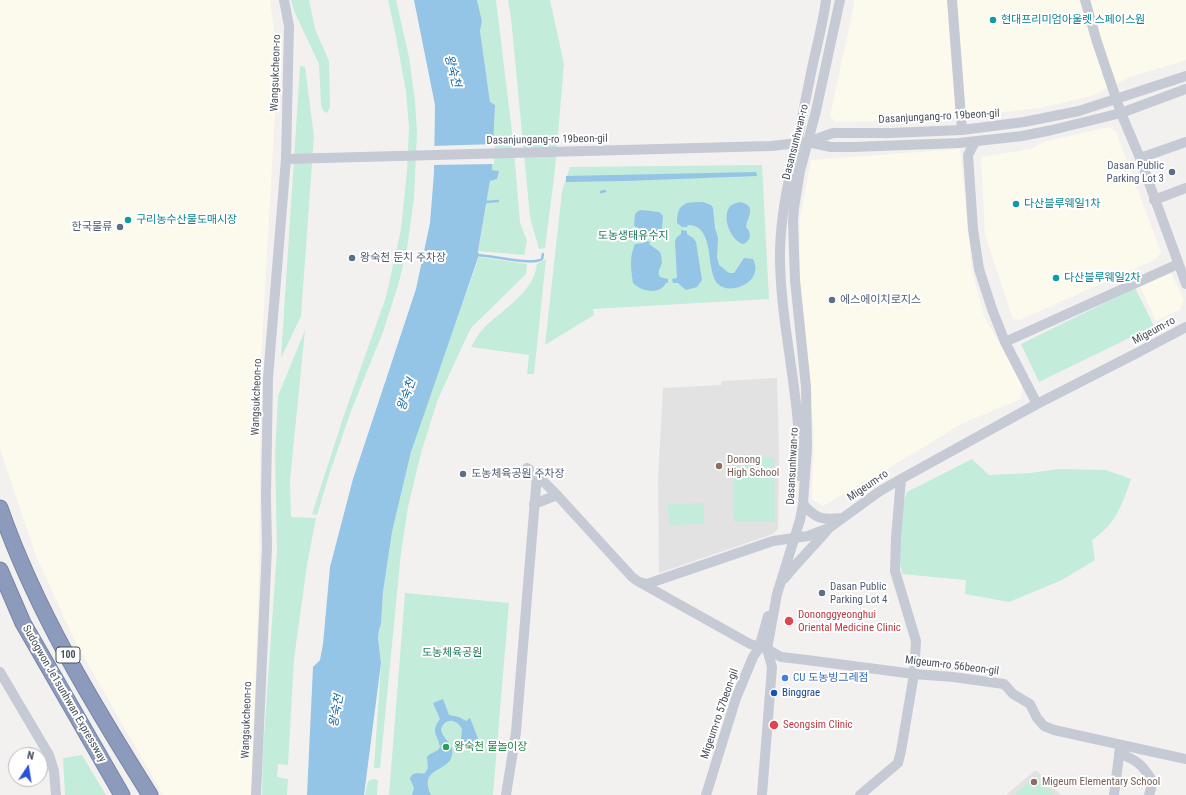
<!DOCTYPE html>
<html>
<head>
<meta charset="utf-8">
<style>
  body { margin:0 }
  #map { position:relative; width:1186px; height:795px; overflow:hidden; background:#f3f1f0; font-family:"Roboto Condensed",sans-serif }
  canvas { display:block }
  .north { position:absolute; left:8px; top:747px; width:40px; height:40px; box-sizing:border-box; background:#fff; border:1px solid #b7b9be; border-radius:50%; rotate:12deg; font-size:11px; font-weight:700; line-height:16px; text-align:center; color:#4a505c }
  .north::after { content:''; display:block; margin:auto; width:14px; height:18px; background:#2851d5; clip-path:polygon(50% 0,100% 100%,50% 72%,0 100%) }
</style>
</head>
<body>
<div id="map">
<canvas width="1186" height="795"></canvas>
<div class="north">N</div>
</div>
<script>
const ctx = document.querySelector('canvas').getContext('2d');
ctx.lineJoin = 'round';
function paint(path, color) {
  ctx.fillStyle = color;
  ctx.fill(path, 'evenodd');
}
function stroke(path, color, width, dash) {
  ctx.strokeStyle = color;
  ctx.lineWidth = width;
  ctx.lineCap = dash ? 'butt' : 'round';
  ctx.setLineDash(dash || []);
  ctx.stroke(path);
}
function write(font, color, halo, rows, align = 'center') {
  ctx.font = font + ' "Roboto Condensed","Noto Sans KR",sans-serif';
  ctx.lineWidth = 4;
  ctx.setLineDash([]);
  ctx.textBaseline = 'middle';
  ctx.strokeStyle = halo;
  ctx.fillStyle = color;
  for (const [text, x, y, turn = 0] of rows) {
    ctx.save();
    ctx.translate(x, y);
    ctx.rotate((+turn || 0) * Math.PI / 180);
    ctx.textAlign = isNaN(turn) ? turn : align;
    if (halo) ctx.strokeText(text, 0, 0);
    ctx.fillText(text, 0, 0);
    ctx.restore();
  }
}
const commercial = new Path2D(`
  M0,0H270L278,61L261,357L259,569L252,795H163L76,643L36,556L0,449Z
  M854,0H1186V60L1130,77L1091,96L1040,108L942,119L836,122L830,116L854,5Z
  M1109,127L1116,132L1161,252L1156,259L1020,320L1013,319L985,235L981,157L1031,149L1043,142Z
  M960,149L972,270L984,316L1023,385L1021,399L961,424L876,476L866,480L823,506L812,499L814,432L799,274L800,219L811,160Z
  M1171,273L1184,299L1180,310L1156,321L1140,287Z`);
const education = new Path2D(`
  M777,378L779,453L778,529L773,534L659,573L658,479L663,388L721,385L722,381Z
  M1034,771H1037L1061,795H1006Z`);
const green = new Path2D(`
  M291,0H309L315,29L329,61L330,107L327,113L323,111L321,105L319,64L294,11Z
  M388,0H396L409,57L415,101L417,132L414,198L407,249L399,282L383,332L351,411L330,472L317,515L312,514L343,418L386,297L401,229L407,171L409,128L406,91L395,32Z
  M477,0H496L513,140L520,222L527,241L524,255L478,251L490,181L499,171L492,170L495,105L490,102L480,31L482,21Z
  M508,0H550L564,64L555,169L545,248L539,249L530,217L511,18Z
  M300,66L305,67L314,136L301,316L281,358Z
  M762,165L769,299L593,309L594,315L545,345L562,191L570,167Z
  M479,257L527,264L526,274L472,327L466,338L438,399L421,453L408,507L401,552L380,768H374L381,663L378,638L379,630L381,624L383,592L392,532L411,452L429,397Z
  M546,259L534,374H527L529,355L471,347C474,342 477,336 481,331C500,310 533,295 537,264Z
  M1135,288L1154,326L1039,382L1021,344Z
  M305,330L290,480L291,517L316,518L307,565L294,659L288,765L278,764L277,777L288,779L287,795H262L263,751L277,550L275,454L278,396Z
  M774,457L775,522H734L733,458Z
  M972,459L989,475L1030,473L1058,469L1106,470L1131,479C1122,505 1116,524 1092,540L1095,560L1062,580L1009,602L965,594L966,580L902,574L899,555L903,504L907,492Z
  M704,503V524L669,525L668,504Z
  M405,593L509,603L493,795H389Z
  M82,755L106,795H65L63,758Z
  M1035,775L1055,795H1015Z
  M373,779L378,780L377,795H365L368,781Z`);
const water = new Path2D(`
  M414,0H477L482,21L480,31L490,102L495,105L492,170L499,171L497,179L490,181L478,251L479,255L411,452L392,532L383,592L381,624L379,630L378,638L381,663L364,795H307L313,667L320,660L323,644L330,567L353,479L416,289L430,223L434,173L435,105Z
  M756,172L757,176L625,181L566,182V176Z
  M703,202L711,205L713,208L715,228L718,238L717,257L719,265L729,273H734L744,258L753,259C765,282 730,296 718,284C705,271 716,225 688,225L687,227H682L677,223C677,203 685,202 703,202Z
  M740,202C758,206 747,217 746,227C752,233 751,240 744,244C731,242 722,218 729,208C731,204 736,203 740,202Z
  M641,210L659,212L663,216L662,228L650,238L646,237L647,232L634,226L635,214L638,211Z
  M681,230L687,231V234L693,238L696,242L702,280L697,287L686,290L678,283H673L672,279L677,278L675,242L676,238L681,234Z
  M645,240L650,242L649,244L660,252C661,255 662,260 662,263C660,269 657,270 660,277L668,279V283H666C659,296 641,291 633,283C631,270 629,257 635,244L644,243Z
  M443,699L449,715L459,717L466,721L470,718L479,741L460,749L462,729C456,718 444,718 441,730C443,740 455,744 452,755C449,773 418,766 431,795H412L414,788L410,779C413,770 419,775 425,773L428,768L427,757C430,752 437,753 440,747C438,735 430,732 440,719L433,703Z`);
const pier = new Path2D(`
  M495,144L494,164L432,165V146Z`);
const stream = new Path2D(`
  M601,192L605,191
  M485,202L498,201
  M476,255C491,255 532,266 542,259L543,254`);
const minor = new Path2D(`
  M952,0L962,130
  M1085,0L1097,42L1121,113L1140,158L1186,284
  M808,142L831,147H853L959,143L1022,136L1052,130L1121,113L1186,89
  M975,142L968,155L973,229L979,269L992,309L1005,342L1037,404
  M1140,158L1186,142
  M286,159L771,146L808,142L833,133H890L962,130L1024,122L1079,111L1186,76
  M1154,200L1186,188
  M1005,342L1178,264
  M527,468L537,475L557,495L632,577L639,582L647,584L773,541L808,536L829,528L880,491L901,479L1037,404L1135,354L1186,327
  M799,476C803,400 779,326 780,250C781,213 789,178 797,142C802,118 807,93 812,68C817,45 823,23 826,0
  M534,504L557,495
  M803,504C816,520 824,520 843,518
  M784,579C798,561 814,546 828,529
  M641,583L750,644L767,649L781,657L807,660L914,674L953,677L1004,684L1013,694L1030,704L1037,718L1044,726L1054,730L1186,759
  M0,672L49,755L54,771L56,795
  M1119,753C1138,761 1142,764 1153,782L1149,795
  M256,795L267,547L266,496L268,378L286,159L289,26L284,0
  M506,795L516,732L537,475
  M706,795L736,698L753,657L759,648L768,616
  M762,795L772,667L767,649L777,594L800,520L803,504L807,448L806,387L795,280L793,221L794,208L800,171L816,111L840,0
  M860,795L898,763L901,751L914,674L916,641L895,571L896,538L901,479
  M1114,795L1120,748`);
const highway = new Path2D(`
  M0,508C35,609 93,704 150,795
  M0,570L23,623L122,795`);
const markers = [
  [993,20,4,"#0f9aa8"],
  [1172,172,4,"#5c6f8a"],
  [1016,204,4,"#0f9aa8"],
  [128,220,4,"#0f9aa8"],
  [120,227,4,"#5c6f8a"],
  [352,258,4,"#5c6f8a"],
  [1056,278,4,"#0f9aa8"],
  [832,300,4,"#5c6f8a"],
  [719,466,4,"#8d6e63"],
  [463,474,4,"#5c6f8a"],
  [822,593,4,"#5c6f8a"],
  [789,621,5,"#e0444e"],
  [785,678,4,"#3f7fe0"],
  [774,693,4,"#1a4fb4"],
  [774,725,5,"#e0444e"],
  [446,747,4,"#2e9e5b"],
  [1034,782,4,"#8d6e63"]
];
const shields = [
  [68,655,24]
];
const shieldNames = [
  ["100",68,655]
];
const cultureNames = [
  ["현대프리미엄아울렛 스페이스원",1001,20],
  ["다산블루웨일1차",1024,204],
  ["구리농수산물도매시장",136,220],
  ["다산블루웨일2차",1064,278]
];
const streetNames = [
  ["Wangsukcheon-ro",276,73,-88],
  ["Dasanjungang-ro 19beon-gil",939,117,-3],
  ["Dasanjungang-ro 19beon-gil",547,140,-1],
  ["Dasansunhwan-ro",796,142,-76],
  ["Migeum-ro",1154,331,-28],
  ["Wangsukcheon-ro",257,397,-88],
  ["Dasansunhwan-ro",793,466,-87],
  ["Migeum-ro",868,486,-34],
  ["Migeum-ro 56beon-gil",952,666,7],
  ["Sudogwon Je1sunhwan Expressway",64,694,60],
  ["Migeum-ro 57beon-gil",720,714,-71],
  ["Wangsukcheon-ro",247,720,-88]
];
const serviceNames = [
  ["Dasan Public",1164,166,"right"],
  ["Parking Lot 3",1164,179,"right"],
  ["한국물류",112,227,"right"],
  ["왕숙천 둔치 주차장",360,258],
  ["에스에이치로지스",840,300],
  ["도농체육공원 주차장",471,474],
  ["Dasan Public",830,587],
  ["Parking Lot 4",830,600]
];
const parkNames = [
  ["도농생태유수지",633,236],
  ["도농체육공원",452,653]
];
const educationNames = [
  ["Donong",727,460],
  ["High School",727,473],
  ["Migeum Elementary School",1042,782]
];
const healthNames = [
  ["Dononggyeonghui",798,615],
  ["Oriental Medicine Clinic",798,628],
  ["Seongsim Clinic",783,725]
];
const shopNames = [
  ["CU 도농빙그레점",793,678]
];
const transitNames = [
  ["Binggrae",782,693]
];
const leisureNames = [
  ["왕숙천 물놀이장",454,747]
];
const waterNames = [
  ["왕숙천",452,71,76],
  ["왕숙천",407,395,-70],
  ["왕숙천",337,711,-80]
];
paint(commercial, '#fbfaec');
paint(education, '#e3e2e2');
paint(green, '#c3ecdb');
paint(water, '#94c4e6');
paint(pier, '#f3f1f0');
stroke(stream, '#94c4e6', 2.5);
stroke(highway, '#7785a7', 17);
stroke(minor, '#c5cad4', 10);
stroke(highway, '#8c9abb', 15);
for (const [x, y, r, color] of markers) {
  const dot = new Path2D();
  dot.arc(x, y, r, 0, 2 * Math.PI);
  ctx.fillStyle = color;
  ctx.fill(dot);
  stroke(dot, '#fff', 1.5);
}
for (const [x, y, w] of shields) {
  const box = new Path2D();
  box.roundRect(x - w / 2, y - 8, w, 16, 3);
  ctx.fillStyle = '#fff';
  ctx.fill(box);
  stroke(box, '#4a505c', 1);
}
write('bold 10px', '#4a505c', null, shieldNames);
write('11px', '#0d838f', '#fff', cultureNames, 'left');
write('11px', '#4a505c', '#fff', streetNames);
write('11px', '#4e5e75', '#fff', serviceNames, 'left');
write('11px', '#1f795e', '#fff', parkNames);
write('11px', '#785e54', '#fff', educationNames, 'left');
write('11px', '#be3a42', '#fff', healthNames, 'left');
write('11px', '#366cbe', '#fff', shopNames, 'left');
write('11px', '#164399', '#fff', transitNames, 'left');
write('11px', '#27864d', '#fff', leisureNames, 'left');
write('italic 12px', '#1869a1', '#fff', waterNames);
</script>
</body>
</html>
